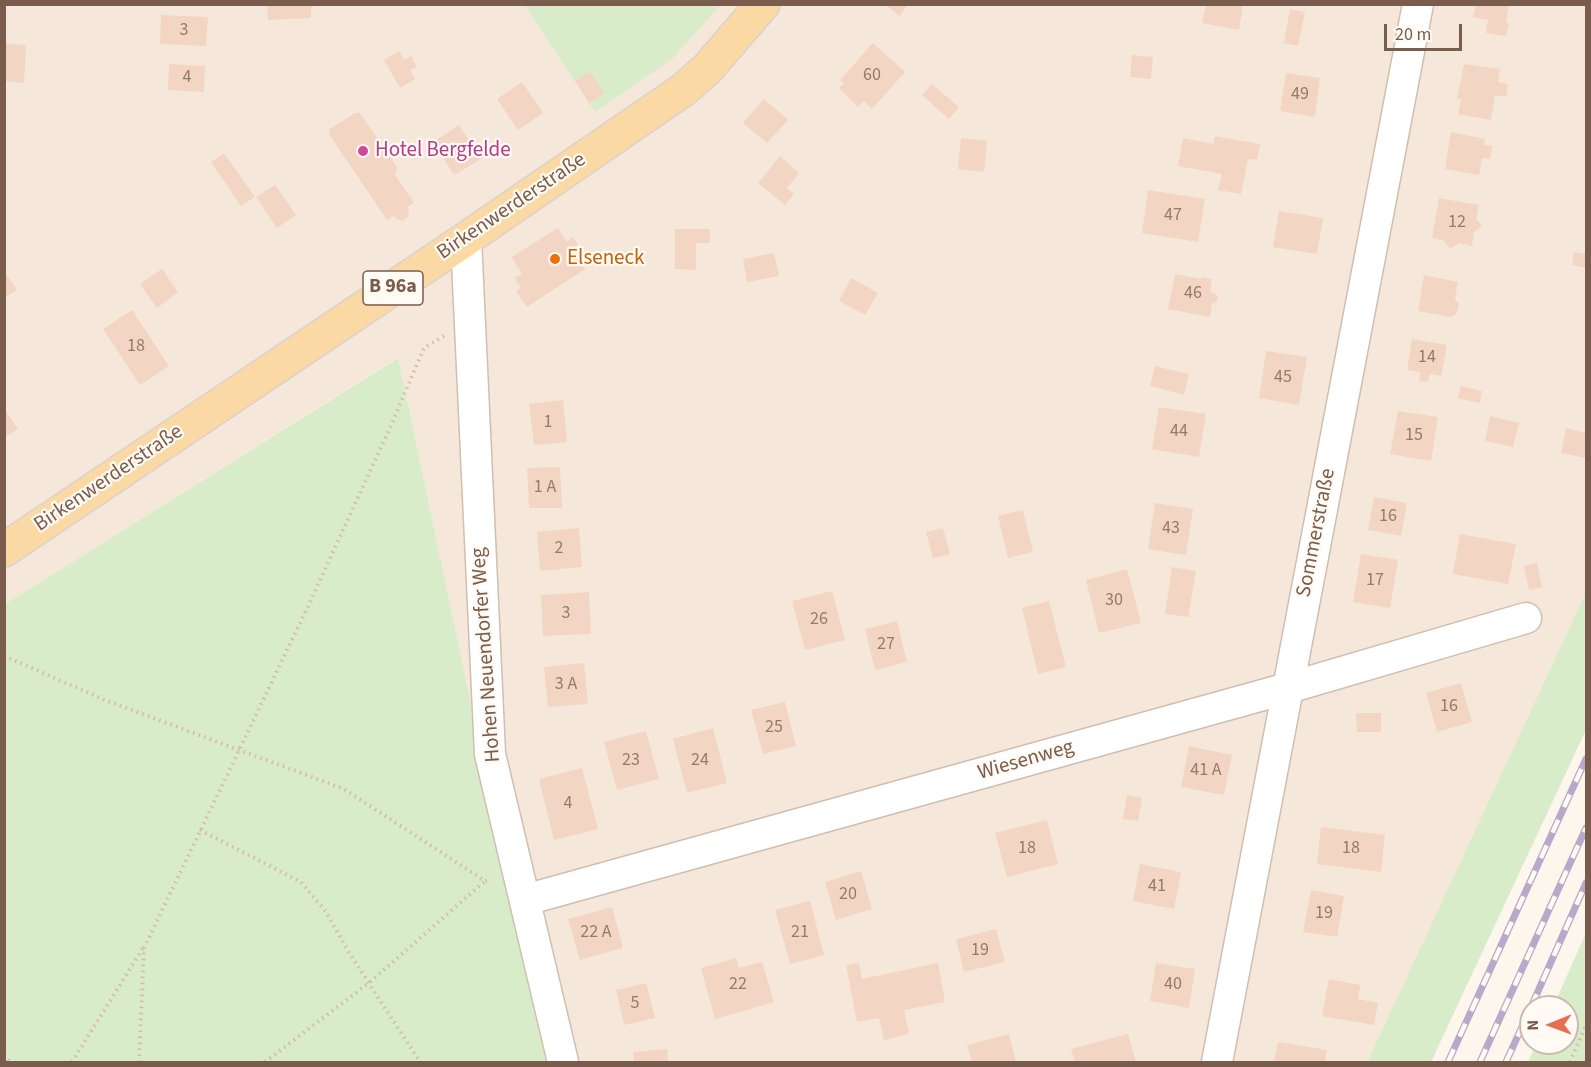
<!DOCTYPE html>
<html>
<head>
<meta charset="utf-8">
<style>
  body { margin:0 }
  #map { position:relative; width:1591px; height:1067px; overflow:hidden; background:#fdf6ec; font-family:"Source Sans 3",sans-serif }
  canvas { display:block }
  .frame { position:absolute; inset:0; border:6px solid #7a5c4d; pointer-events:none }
  .north { position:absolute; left:1519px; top:995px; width:60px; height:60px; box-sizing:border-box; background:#fffaf3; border:2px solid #cabbb1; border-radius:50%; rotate:269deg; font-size:16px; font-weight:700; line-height:24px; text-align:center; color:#7a5c4d }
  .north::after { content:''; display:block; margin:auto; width:21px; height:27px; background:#e76f51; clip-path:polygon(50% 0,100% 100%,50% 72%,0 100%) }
  .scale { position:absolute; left:1384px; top:24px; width:78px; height:27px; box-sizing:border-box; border:3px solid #7a5c4d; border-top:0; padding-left:8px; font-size:18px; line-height:21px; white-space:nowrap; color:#7a5c4d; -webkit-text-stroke:4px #fffaf3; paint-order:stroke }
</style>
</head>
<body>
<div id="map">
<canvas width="1591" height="1067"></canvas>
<div class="frame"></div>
<div class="north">N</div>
<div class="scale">20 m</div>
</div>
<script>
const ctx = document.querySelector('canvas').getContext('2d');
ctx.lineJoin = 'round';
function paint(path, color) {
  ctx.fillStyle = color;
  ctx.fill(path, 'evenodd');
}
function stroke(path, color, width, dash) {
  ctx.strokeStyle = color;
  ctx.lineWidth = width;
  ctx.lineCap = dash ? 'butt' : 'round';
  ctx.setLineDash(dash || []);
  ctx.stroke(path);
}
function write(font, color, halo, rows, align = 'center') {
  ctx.font = font + ' "Source Sans 3",sans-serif';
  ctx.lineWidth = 4.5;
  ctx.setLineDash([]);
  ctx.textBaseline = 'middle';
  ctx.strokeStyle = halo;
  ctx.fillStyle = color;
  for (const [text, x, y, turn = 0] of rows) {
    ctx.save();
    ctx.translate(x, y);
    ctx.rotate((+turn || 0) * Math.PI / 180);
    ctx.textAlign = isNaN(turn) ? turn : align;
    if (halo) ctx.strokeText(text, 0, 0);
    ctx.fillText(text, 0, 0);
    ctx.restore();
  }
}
const residential = new Path2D(`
  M5,5H1586V592L1367,1062H546L397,358L5,604Z`);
const green = new Path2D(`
  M525,5H720L673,58L595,112Z
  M398,358L546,1062H5V604Z
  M1586,592V730L1431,1062H1367Z
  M1586,933V1062H1528L1537,1043H1567V1007H1553Z`);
const building = new Path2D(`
  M267,4H318V6L311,7V18L268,20Z
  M885,4H909L899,16Z
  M1206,4H1243L1239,30L1202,23Z
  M1476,4H1509L1506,23H1509L1506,36L1486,33L1488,20L1473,17Z
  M1290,9L1305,12L1298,46L1284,43Z
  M161,15L208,17L206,46L160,44Z
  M4,43L26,45L24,83L4,81Z
  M873,43L905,72L872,109L864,101L858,107L839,88L844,83L840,80Z
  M399,51L404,60L411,56L417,67L410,70L415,79L400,88L384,60Z
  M1132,55L1153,57L1151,79L1130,77Z
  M169,64L205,66L204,92L168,90Z
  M1464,64L1500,69L1498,82L1508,84L1506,97L1495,95L1491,120L1458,114L1461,99H1457Z
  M590,72L604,93L589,103L575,81Z
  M1286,73L1320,78L1315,117L1280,111Z
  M522,82L543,113L518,130L497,99Z
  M932,84L959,107L949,119L922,95Z
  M764,99L788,120L767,143L743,123Z
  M355,113H360L397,167L395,175L414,203L407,207L409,211L408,217L403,221L397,219L394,216L387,220L329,134L330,129Z
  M459,125L474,148L478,145L486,156L454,175L433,142Z
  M1451,132L1485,139L1484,145L1493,146L1490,159L1482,158L1479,175L1445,169Z
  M1215,136L1260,144L1257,160L1248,159L1241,194L1218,190L1222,174L1178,166L1183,138L1213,144Z
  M961,138L987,141L984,172L958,169Z
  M224,153L255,197L241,206L211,162Z
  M780,156L799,173L787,188L794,194L785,205L758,183Z
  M275,185L296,215L277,228L256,197Z
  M1148,190L1205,199L1198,242L1142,233Z
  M1439,198L1479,205L1476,219L1482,226L1474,232L1472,246L1459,243L1450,249L1444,241L1432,238Z
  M1279,211L1323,218L1317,254L1273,247Z
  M558,228L567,242L573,237L578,245L572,249L585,269L527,307L516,291L521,288L515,278L522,274L512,257Z
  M675,229H710V243H696V270L675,269Z
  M1574,252L1586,254V268L1572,265Z
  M774,253L779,276L747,282L743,259Z
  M162,269L178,292L157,308L140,284Z
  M4,271L17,290L4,298Z
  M1175,274L1201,279L1202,277L1212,279L1210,291L1218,296L1216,302L1212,304L1210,317L1168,309Z
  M1424,275L1458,282L1455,299L1459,304L1457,313L1451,317L1418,311Z
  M851,278L878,293L865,315L839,301Z
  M132,310L169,366L140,385L103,329Z
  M1412,339L1447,345L1441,376L1430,374L1428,382L1419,381L1420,372L1407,370Z
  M1266,351L1307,357L1299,405L1259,398Z
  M1155,366L1189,374L1184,395L1150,386Z
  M1461,386L1482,391L1480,403L1458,398Z
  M563,400L567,442L534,445L529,404Z
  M1159,407L1206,414L1199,457L1152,449Z
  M4,408L18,429L4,437Z
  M1398,411L1438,417L1431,461L1390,454Z
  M1490,416L1519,423L1513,447L1485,441Z
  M1566,428L1586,433V458L1561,453Z
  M560,467L562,508H529L527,468Z
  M1374,497L1407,503L1401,536L1368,530Z
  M1155,503L1193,509L1186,555L1148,549Z
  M1023,510L1033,552L1008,558L998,516Z
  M579,528L582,567L540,571L537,532Z
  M943,528L950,554L933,558L926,532Z
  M1460,534L1516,544L1508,584L1453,574Z
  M1361,554L1398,560L1390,608L1353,602Z
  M1537,563L1542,587L1529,590L1524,566Z
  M1172,567L1196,571L1188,617L1165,614Z
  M1127,569L1141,623L1099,633L1086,580Z
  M832,591L845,640L805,650L792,601Z
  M589,592L591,634L543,636L541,595Z
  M1049,601L1066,667L1038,674L1022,608Z
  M897,621L907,662L875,670L865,629Z
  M584,663L588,704L548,707L544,667Z
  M1461,683L1472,722L1437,732L1426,693Z
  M785,702L796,746L763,754L751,710Z
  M1356,713H1381V732H1357Z
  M713,728L727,783L687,793L673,739Z
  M646,731L659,779L617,790L604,742Z
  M1189,746L1232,755L1224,795L1181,787Z
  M582,768L598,829L554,840L539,779Z
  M1127,795L1142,798L1138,821L1123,819Z
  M1047,820L1058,864L1007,877L995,833Z
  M1321,827L1385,835L1381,872L1317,864Z
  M1140,864L1181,872L1174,909L1133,901Z
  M861,871L872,909L836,920L825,882Z
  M1311,890L1344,896L1337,937L1303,932Z
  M810,901L824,955L790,964L775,910Z
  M612,907L623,948L580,960L568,919Z
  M996,929L1005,962L964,972L956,939Z
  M736,958L739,968L762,962L774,1002L715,1019L701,968Z
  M859,963L862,979L938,963L945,1002L904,1010L909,1034L884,1040L879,1018L857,1022L846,965Z
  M1156,963L1195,969L1189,1008L1150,1001Z
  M1329,979L1360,985L1358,999L1378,1003L1374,1025L1322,1016Z
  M646,983L655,1018L624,1025L616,990Z
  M1009,1034L1016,1062H972L967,1045Z
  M1128,1034L1136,1062H1075L1071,1049Z
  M1278,1042L1327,1050L1325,1062H1274Z
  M667,1049L668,1062H634L633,1052Z`);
const path = new Path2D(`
  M4,656L105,700L344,789L485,881L491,879
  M200,830L301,882L326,912L348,951L420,1062
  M4,1055L10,1062
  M72,1062L143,948
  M139,1062L144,948L304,615L389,430L424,348L444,336
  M265,1062L370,982L485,881
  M1570,1062L1586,1025`);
const minor = new Path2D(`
  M466,239L490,754L563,1062
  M525,900L1288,688L1526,618
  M1217,1062L1418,4`);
const primary = new Path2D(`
  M4,550L466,239L683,90L707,69L763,4`);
const rail = new Path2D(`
  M1531,1007L1586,883
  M1448,1062L1586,759
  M1480,1062L1586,828
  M1506,1062L1531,1007`);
const markers = [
  [363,151,6,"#d1479c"],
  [555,259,6,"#e8710a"]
];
const numberNames = [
  ["3",184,31],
  ["60",872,76],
  ["4",187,78],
  ["49",1300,95],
  ["47",1173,216],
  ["12",1457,223],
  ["46",1193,294],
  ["18",136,347],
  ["14",1427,358],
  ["45",1283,378],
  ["1",548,423],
  ["44",1179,432],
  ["15",1414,436],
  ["1 A",545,488],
  ["16",1388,517],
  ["43",1171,529],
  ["2",559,549],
  ["17",1375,581],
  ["30",1114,601],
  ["3",566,614],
  ["26",819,620],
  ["27",886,645],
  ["3 A",566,685],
  ["16",1449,707],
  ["25",774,728],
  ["23",631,761],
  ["24",700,761],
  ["41 A",1206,771],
  ["4",568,804],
  ["18",1027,849],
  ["18",1351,849],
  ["41",1157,887],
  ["20",848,895],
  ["19",1324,914],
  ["22 A",596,933],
  ["21",800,933],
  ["19",980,951],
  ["22",738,985],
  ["40",1173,985],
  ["5",635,1004]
];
const shields = [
  [393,288,60]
];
const shieldNames = [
  ["B 96a",393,288]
];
const hotelNames = [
  ["Hotel Bergfelde",375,151]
];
const streetNames = [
  ["Birkenwerderstraße",512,207,-34],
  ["Birkenwerderstraße",109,479,-34],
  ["Sommerstraße",1317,533,-79],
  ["Hohen Neuendorfer Weg",487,655,-94],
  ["Wiesenweg",1026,761,-16]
];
const foodNames = [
  ["Elseneck",567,259]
];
paint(residential, '#f5e8da');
paint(green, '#d8ecc9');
paint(building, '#f3d5c3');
stroke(minor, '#d1beb0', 33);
stroke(primary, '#dad1cd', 36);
stroke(path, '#d9b8a5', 4, [1.5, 4.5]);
stroke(minor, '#fff', 30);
stroke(primary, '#fbd9a5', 33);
stroke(rail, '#b9a8c9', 7);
stroke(rail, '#fffaf3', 4.5, [14]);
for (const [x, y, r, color] of markers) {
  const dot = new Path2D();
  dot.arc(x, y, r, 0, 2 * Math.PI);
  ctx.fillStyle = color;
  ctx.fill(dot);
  stroke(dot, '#fffaf3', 2);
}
write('18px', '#987a6a', null, numberNames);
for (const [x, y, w] of shields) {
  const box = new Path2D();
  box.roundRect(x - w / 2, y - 17, w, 34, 4.5);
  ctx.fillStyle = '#fffaf3';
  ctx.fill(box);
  stroke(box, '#7a5c4d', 1.5);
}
write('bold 20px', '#7a5c4d', null, shieldNames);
write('21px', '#b23c85', '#fffaf3', hotelNames, 'left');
write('21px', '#7a5c4d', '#fffaf3', streetNames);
write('21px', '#c56008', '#fffaf3', foodNames, 'left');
</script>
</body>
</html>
